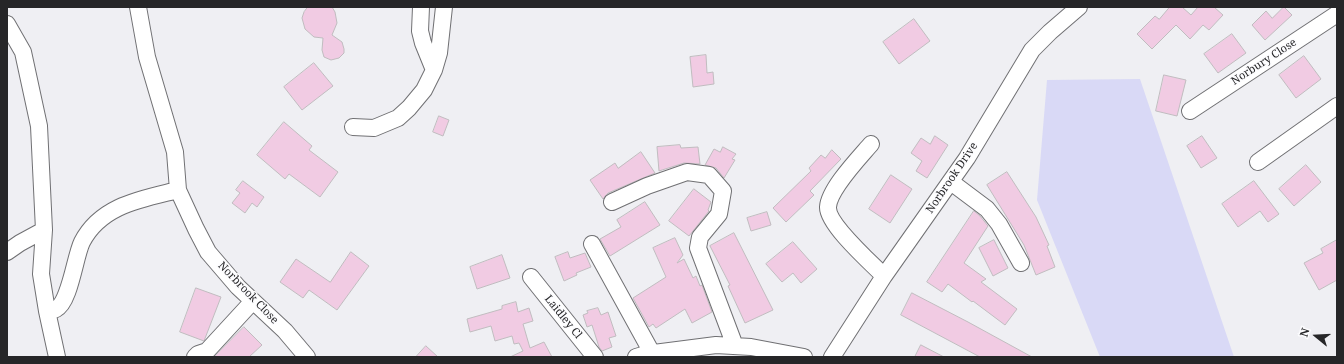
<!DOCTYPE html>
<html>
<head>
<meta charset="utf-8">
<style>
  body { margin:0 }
  #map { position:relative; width:1344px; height:364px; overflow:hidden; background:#efeff3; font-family:"Noto Serif",serif }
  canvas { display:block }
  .frame { position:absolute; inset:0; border:8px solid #262628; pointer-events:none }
  .north { position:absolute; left:1296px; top:316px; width:40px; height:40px; -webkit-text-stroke:3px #fcfcfe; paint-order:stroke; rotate:288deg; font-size:11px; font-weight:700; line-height:16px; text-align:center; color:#262628 }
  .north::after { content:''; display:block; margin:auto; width:14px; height:18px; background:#262628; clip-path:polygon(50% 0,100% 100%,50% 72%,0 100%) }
</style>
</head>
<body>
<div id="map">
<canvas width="1344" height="364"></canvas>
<div class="frame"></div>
<div class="north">N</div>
</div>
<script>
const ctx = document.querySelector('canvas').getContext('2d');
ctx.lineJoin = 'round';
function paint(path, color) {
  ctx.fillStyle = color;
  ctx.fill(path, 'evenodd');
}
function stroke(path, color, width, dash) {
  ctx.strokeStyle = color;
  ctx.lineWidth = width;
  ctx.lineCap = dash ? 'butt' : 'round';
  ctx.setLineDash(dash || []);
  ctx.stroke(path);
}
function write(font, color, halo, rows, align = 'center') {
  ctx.font = font + ' "Noto Serif",serif';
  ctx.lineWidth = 3;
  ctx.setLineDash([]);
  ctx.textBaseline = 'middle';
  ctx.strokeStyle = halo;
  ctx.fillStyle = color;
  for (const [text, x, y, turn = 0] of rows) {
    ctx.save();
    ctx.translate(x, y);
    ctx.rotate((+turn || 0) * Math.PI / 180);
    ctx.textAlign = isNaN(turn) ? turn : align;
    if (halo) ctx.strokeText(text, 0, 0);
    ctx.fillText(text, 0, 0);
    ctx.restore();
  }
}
const green = new Path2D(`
  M1140,79L1234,357H1100L1037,200L1047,80Z`);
const building = new Path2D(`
  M308,7H332L335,12L337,23L332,35L342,42L344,49V53L339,58L331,60L324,57L322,50L323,38L314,37L305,29L302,18L304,12Z
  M1170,7H1182L1191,15L1198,7H1214L1223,15L1209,30L1203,25L1190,39L1176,25L1152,49L1137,34L1155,16L1159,19Z
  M1284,7L1292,15L1265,40L1252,25L1266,11L1272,18Z
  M914,19L930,41L899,64L883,42Z
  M1232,34L1246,53L1218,73L1204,54Z
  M706,55L707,73L713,72L714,84L693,87L690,57Z
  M1304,56L1321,79L1296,98L1279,75Z
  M314,63L333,86L302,110L284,87Z
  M1164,75L1186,80L1177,116L1156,111Z
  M439,116L449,120L443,136L433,132Z
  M284,122L312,146L309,150L338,172L320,197L289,174L285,179L257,155Z
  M935,136L948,145L927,178L916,171L922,161L911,153L921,138L930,144Z
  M1202,136L1217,158L1201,168L1187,146Z
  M680,145L681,148L698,147L700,164L684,163L659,171L657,147Z
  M723,147L736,154L732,159L735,160L724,178L716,168L705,165L714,149L720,152Z
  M832,150L841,159L810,191L814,195L786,222L773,208L811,171L809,168L821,155L825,158Z
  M641,152L655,173L608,193L603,199L590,180L615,163L618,168Z
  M1306,165L1321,182L1294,206L1279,189Z
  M1007,172L1036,217L1049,245L1047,246L1055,267L1036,275L1024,245L987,185Z
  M891,175L912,189L890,223L869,209Z
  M243,181L264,197L257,207L252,203L245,213L232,203L240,193L236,190Z
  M1254,181L1279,214L1268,222L1260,211L1238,227L1222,204Z
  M694,189L711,202L708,210L709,211L689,236L669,221Z
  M645,202L660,225L610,256L600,239L621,227L617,220Z
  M974,211L980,216L988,226L964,263L986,279L981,282L1017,309L1005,325L973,301L972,302L948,284L942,292L927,282Z
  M767,212L771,225L751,231L747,218Z
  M734,233L773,310L745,323L728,286L730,285L710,246Z
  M675,238L683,255L677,263L684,259L693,278L696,276L700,286L702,285L712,312L692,323L685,309L656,328L653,324L649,327L633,298L666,277L653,248Z
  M994,240L1008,268L993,276L979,248Z
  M1337,240V280L1319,290L1304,263L1323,253L1321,249Z
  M793,242L817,269L801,283L793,273L782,282L766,264Z
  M351,252L369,266L337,310L309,290L303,298L280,282L296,259L330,282Z
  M568,252L570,258L585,253L591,267L576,273L577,275L564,281L555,257Z
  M502,255L510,278L477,289L470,267Z
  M196,288L221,297L204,341L180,332Z
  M912,293L968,322L1032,357H980L901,315Z
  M516,302L518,312L529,308L533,321L523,324L530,348L544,342L552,357H510L523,351L519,343L514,344L512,336L495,341L491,326L470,332L467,319L502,309V306Z
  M598,308L601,315L608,312L616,336L609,338L612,347L602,351L599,347L592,325L587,327L583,315L588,313L587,311Z
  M244,327L262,345L249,357H214Z
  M921,345L944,357H915Z
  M426,346L438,357H416Z`);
const minor = new Path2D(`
  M138,7L147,57L175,152L178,190L196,229L208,252L238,287L285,331L307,357
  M421,7L420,31L423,43L434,70
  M7,24L23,52L39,126L44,230L41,274L47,311L57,357
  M1190,111L1337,14
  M353,127L374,128L398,118L409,108L424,90L434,70L439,53L444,7
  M871,144C859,158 829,189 828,207C827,224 871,263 884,276
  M1258,162L1337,106
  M951,182L987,209L999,224L1021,263
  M612,202L647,186L687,172L709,175L723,191L719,214L700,237L698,248L735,346
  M592,244L652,353
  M7,252L20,243L44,230
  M531,277L595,357
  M47,311C49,310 54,311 56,309C70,302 75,256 82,242C101,205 142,199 178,190
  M195,357L198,354L207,351L253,301
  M636,357L646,354L716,345L751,347L804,357
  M832,357L884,276L967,158L1032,50L1050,32L1079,7`);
const streetNames = [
  ["Norbury Close",1264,62,-33],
  ["Norbrook Drive",952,178,-56],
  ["Norbrook Close",248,293,46],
  ["Laidley Cl",563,317,51]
];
paint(green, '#d9d9f6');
paint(building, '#f1cbe3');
stroke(building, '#c0bcbf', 1);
stroke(minor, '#707073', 18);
stroke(minor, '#fff', 16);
write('11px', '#262628', '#fcfcfe', streetNames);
</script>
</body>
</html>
